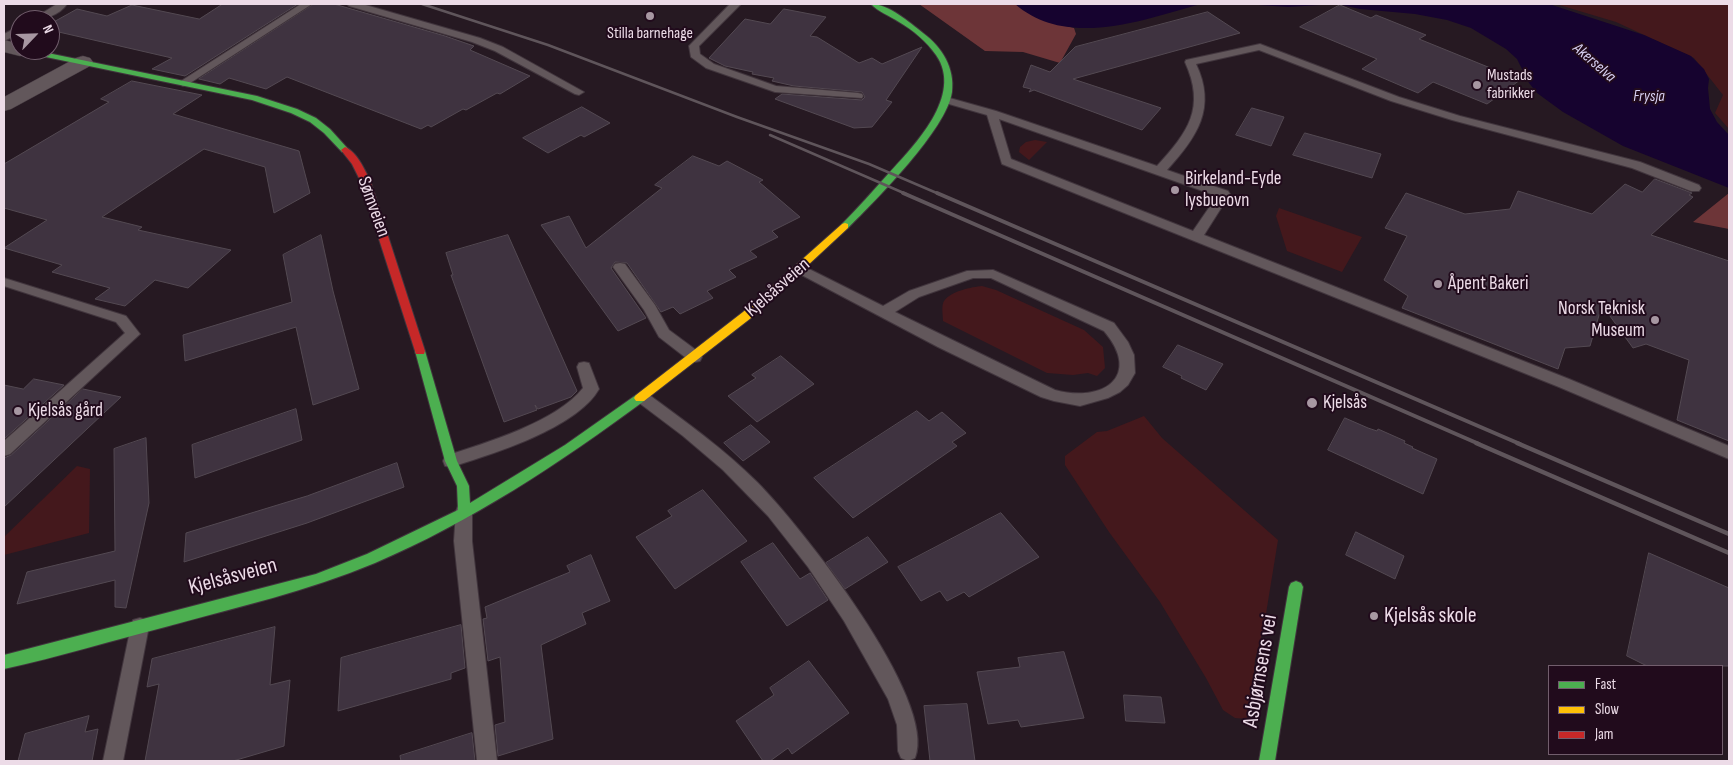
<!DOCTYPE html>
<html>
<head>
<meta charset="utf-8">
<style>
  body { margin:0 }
  #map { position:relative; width:1733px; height:765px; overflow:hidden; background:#261922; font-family:"Sofia Sans Condensed",sans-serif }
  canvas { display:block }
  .frame { position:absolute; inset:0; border:5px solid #ecdbe7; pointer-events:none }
  .legend { position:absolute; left:1548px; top:665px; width:175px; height:90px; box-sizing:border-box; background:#210b1c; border:1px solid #725e6d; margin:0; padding:6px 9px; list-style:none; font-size:15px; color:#ecdbe7 }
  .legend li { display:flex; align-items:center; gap:10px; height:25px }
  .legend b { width:25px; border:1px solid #725e6d }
  .north { position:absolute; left:10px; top:10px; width:50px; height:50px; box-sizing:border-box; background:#210b1c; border:1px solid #725e6d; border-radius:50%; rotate:66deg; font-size:14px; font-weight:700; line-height:20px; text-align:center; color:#ecdbe7 }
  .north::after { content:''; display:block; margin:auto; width:18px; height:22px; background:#a797a2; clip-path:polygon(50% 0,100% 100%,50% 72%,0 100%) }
</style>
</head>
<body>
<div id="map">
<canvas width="1733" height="765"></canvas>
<div class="frame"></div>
<ul class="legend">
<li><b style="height:6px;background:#4caf50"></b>Fast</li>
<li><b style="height:6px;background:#ffc107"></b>Slow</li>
<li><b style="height:6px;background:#c62828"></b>Jam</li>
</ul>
<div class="north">N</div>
</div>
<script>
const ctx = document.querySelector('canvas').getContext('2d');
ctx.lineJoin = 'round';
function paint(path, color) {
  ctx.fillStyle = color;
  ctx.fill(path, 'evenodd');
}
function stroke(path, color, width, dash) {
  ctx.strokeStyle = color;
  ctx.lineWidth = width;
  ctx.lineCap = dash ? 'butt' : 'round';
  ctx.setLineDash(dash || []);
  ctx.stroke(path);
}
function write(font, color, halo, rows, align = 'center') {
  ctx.font = font + ' "Sofia Sans Condensed",sans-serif';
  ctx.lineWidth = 4;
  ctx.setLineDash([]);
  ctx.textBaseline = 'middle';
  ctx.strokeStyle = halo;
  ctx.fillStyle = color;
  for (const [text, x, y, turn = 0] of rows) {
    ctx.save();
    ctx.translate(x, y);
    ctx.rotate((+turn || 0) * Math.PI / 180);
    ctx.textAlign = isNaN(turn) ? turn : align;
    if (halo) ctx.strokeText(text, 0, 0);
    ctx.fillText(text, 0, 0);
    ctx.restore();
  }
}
const green = new Path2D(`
  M1556,4H1729V129L1715,113L1723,95L1694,58L1616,22Z
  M1035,140L1047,142L1029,160L1019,152L1020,147L1026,142Z
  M1279,208L1362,237L1342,272L1287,251L1276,216Z
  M982,286L996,290L1084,330L1103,347L1105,368L1097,376L1088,373L1073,375L1047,373L943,321C943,315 941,306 944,301C951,291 972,287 982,286Z
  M1144,416L1162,438L1278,540L1264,626L1255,660L1252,695L1247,719L1235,718L1223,710L1206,678L1160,602L1109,532L1065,465V456L1097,432L1107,431Z
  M77,466L90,469L89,533L4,555V537Z`);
const forest = new Path2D(`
  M919,4H1015L1038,18L1074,28L1076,34L1060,63L1023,52L985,51Z
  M1729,193V229L1693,222Z`);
const water = new Path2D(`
  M1015,4H1201C1143,20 1067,49 1015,4Z
  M1244,4H1549L1644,35L1691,56L1704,69L1709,79L1708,88L1710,109L1717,122L1729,135V188L1623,146L1563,112L1537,93L1529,83L1517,59L1506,49L1471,28L1447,20L1415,14L1360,9L1337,4L1288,7Z`);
const building = new Path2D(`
  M223,4H298L185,76L152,69L172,58L50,30V24L77,9L107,16L132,5L199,19Z
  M314,4H334L445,36L474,46L470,50L530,76L500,94L497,93L466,110L463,109L431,127L428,125L421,129L287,77L266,89L229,78L220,84L199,79Z
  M1340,5L1371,18L1376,15L1426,35L1419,39L1520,80L1487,104L1433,82L1418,93L1362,69L1377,59L1300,27Z
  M784,9L826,17L810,36L817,37L859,63L872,58L882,64L922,47L886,100L892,102L872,127L854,128L775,99L782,94L862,100L865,97L862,92L794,86L772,81L774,78L752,74L753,72L725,66L709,58L745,19L770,24Z
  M1208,12L1240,33L1073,79L1161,108L1142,130L1034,90L1029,92L1031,89L1023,87L1031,65L1050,72L1075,47Z
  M132,81L202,95L173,114L299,151L310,193L274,213L265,167L204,149L102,217L142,227L138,230L231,250L188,288L155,280L125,306L95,299L110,288L52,272L62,265L4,248L47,220L4,208V164L109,102L101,99Z
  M582,107L610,123L584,137L581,135L548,153L523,138Z
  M1252,108L1284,117L1271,146L1236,135Z
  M1305,133L1381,154L1372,178L1293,155Z
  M693,156L719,166L727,161L763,180L759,182L800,217L772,231L778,237L750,251L757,257L729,270L736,277L707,291L713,298L680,314L673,307L661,312L627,263L615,262L611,268L646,318L618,331L541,225L569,216L586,248L662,188L655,185Z
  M1655,179L1692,193L1689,195L1693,197L1651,235L1729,261V441L1677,420L1689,360L1646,344L1633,348L1602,305L1590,346L1565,348L1558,369L1402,308L1408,296L1384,280L1407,236L1385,228L1406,193L1465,214L1510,209L1518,191L1592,214L1625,184L1642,192Z
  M321,235L333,291L359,389L313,405L296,327L185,361L183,335L292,302L283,255Z
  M508,235L577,391L571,397L538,409L535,405L537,410L504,422L451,275H453L446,253Z
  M1178,345L1223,364L1206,390L1181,378L1182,376L1163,367Z
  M781,356L814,384L757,422L728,396L756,378L752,375Z
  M34,379L64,385L4,439V385L23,389Z
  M83,389L121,397L4,507V458L11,455Z
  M296,409L302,440L195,478L192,445Z
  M917,411L929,421L942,412L966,433L952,442L957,446L853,518L814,478Z
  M1345,418L1368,428L1377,431L1378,429L1405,441L1404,443L1413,447L1412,448L1437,459L1423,494L1328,450Z
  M751,425L770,442L743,461L724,443Z
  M146,438L149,503L126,608L115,607V580L17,604L27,572L115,551L114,449Z
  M397,463L404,487L307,523L184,562L186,533L307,496Z
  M703,490L747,541L675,589L636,537L672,516L668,511Z
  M1001,513L1039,557L969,597L964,592L947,601L940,591L921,601L898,567Z
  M1356,532L1404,556L1395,579L1346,555Z
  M868,537L888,562L845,589L826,563Z
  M773,543L800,579L810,573L828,600L787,626L741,562Z
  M1649,553L1729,588V666H1647L1627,656Z
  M591,555L610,601L582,613L586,624L541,645L553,739L498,756L495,725L505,722L500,657L488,661L483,619L487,618L485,607L570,572L567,566Z
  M461,625L465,668L451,673V679L338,711L341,658Z
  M275,627L270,685L290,680L284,746L233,761H145L159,684L147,687L152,659Z
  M1064,652L1084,718L1021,727L1018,720L988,724L977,672L1020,667L1018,658Z
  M809,661L849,713L792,754L788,748L770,761H763L736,721L774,695L770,688Z
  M1124,695L1161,697L1165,723L1126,721Z
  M967,704L975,761H930L924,706Z
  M89,716L85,732L98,729L92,761H18L25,734Z
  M472,733L475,761H401L400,756Z`);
const lane = new Path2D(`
  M57,4H67C60,15 43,20 31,20Z
  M301,4H312L187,85L183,86L178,83Z
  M347,4H362L480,38L503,47L584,92L579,95L575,94L495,51L472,42L349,6Z
  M730,4H741L699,46L700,54L714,64L776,86L858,93L862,94L863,96L862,98L775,92L706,68L691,57L689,46Z
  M20,26V33L4,41V34Z
  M1260,44L1399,97L1460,116L1640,162L1699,185L1701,188L1699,191H1691L1632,168L1452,120L1391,101L1259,50L1196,64C1217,108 1197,137 1167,170L1228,191L1230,194L1204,235L1569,379L1729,446V459L1559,387L1002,164L987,115L942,102L941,100L946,97L996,111L1157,166C1188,132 1206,108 1185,62L1186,60ZM999,119L1217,196L1193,231L1011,159Z
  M620,263L625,264L655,305L669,330L700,353L702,357L700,361L695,362L690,361L659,337L644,310L613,267L615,264Z
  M801,265L883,306L909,291L967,271L993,270L1114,323L1128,342L1134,355L1135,373L1128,385L1120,392L1108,398L1080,406L1054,401L1041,397L938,347L796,272L794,269L796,266ZM973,278H991L1104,331C1143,377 1102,403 1055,390L895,312L919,297Z
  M4,278L126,316L140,334L10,454L4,456V441L125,333L116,322L4,286Z
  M584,362L589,363L599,389C577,428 493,454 451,467L445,466L443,461L445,456C486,443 556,422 583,388L577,367L579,363Z
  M643,392L648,394C686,422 724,449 757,482C799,524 939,700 915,758L908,761L901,758L898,751L897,725L888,699L844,621L808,567L768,516L723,470L683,436L638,402L635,398L638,394Z
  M464,504L470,506L472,511V541L497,761H477L454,541L456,511L458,506Z
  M140,618L147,620L149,626L123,761H103L131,626L133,620Z`);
const street = new Path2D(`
  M4,40L20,44V50H29L27,54L20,56L4,52Z
  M83,56L90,58L93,62L90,66L11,109L4,111V97L76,58Z`);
const fast = new Path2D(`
  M871,4C889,4 909,22 923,33C942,47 955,68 952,92C947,129 876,200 848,228H842V224C858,208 873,191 889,173C914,146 964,95 936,55C927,42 913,30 899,22C890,16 877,11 871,4Z
  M20,48V50H33L257,96L297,109L316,118L330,129L349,150L348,152H342L324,133L310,122L291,113L252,100L22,52L18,50Z
  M420,347L425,351L457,461L469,486L470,503L565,445L636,395H644L646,398L644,401C560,463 471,522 375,563C308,591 238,607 169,626C114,640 59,657 4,669V655L316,574L367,554L458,510L457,486L445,461L415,351Z
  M1296,581L1301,583L1303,587L1275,761H1259L1289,587L1291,583Z`);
const slow = new Path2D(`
  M845,223L848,224V228L751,318L644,401H636L634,398L636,395L743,312L842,224Z`);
const jam = new Path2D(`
  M345,147C357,152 364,169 370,180L425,351L424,354H416L415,351L360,180L352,164L341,150Z`);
const railFar2 = new Path2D(`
  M422,4L548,45L737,117L869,164L939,194
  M770,135L906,194`);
const railFar1 = new Path2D(`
  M903,193L1479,444
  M937,193L1520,444`);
const rail = new Path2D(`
  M1476,443L1729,553
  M1517,443L1729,534`);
const markers = [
  [650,16,5,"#a797a2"],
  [1477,85,5,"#a797a2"],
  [1175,190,5,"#a797a2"],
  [1438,284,5,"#a797a2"],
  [1655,320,5,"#a797a2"],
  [1312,403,6,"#a797a2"],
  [18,411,5,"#a797a2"],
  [1374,616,5,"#a797a2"]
];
const farPoinames = [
  ["Stilla barnehage",650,34],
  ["Mustads",1487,76,"left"],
  ["fabrikker",1487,94,"left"]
];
const farWaternames = [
  ["Akerselva",1594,63,41],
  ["Frysja",1649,97]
];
const poiNames = [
  ["Birkeland-Eyde",1185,179],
  ["lysbueovn",1185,201],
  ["Åpent Bakeri",1448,284],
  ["Norsk Teknisk",1645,309,"right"],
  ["Museum",1645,331,"right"],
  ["Kjelsås",1323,403],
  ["Kjelsås gård",28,411]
];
const streetNames = [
  ["Sømveien",373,207,70],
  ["Kjelsåsveien",778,288,-41]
];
const nearStreetnames = [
  ["Kjelsåsveien",233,577,-15],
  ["Asbjørnsens vei",1261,671,-80]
];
const nearPoinames = [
  ["Kjelsås skole",1384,616]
];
paint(green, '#44181c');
paint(forest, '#6d3538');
paint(water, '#16032f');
paint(building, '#3f3340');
stroke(building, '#534952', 1);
stroke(lane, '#41353d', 2);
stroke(street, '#41353d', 1);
stroke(fast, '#41353d', 2);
stroke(slow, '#41353d', 2);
stroke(jam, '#41353d', 2);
paint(lane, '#62575b');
paint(street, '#62575b');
paint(fast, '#4caf50');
paint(slow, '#ffc107');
paint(jam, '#c62828');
stroke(railFar2, '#5f555b', 2.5);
stroke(railFar1, '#5f555b', 4);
stroke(rail, '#5f555b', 4.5);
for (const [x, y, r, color] of markers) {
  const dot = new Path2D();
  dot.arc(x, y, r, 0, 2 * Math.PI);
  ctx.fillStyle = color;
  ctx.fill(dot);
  stroke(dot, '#210b1c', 2);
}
write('16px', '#ecdbe7', '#210b1c', farPoinames);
write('italic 16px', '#d8d1f3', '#210b1c', farWaternames);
write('19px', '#ecdbe7', '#210b1c', poiNames, 'left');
write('19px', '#ecdbe7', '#210b1c', streetNames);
write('22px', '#ecdbe7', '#210b1c', nearStreetnames);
write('22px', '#ecdbe7', '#210b1c', nearPoinames, 'left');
</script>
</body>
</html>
